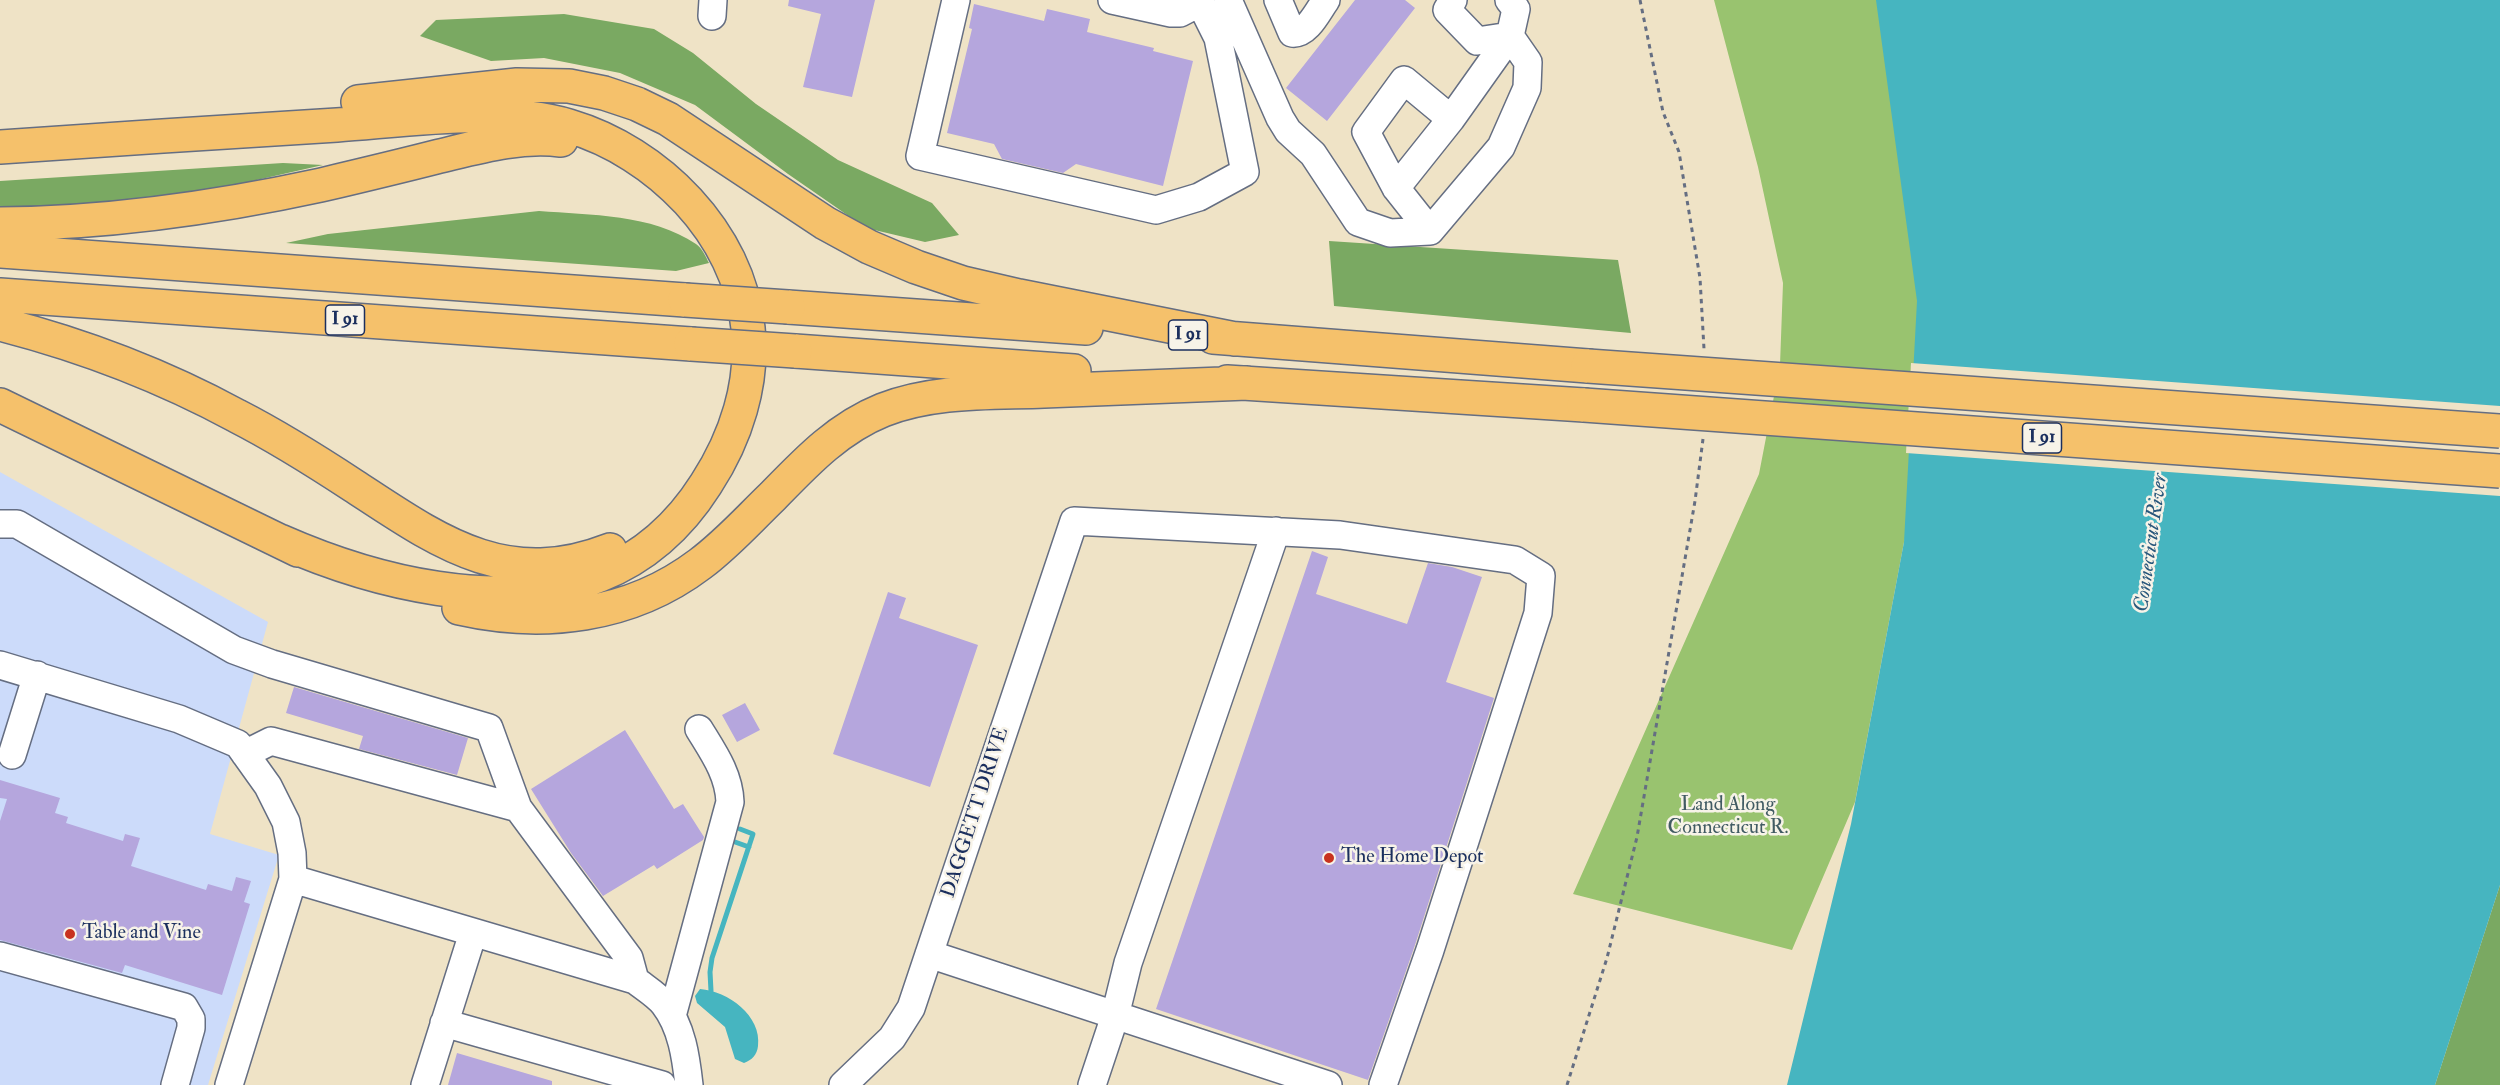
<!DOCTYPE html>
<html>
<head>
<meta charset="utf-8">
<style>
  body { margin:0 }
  canvas { display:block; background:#efe3c6 }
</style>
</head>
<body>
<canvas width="2500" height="1085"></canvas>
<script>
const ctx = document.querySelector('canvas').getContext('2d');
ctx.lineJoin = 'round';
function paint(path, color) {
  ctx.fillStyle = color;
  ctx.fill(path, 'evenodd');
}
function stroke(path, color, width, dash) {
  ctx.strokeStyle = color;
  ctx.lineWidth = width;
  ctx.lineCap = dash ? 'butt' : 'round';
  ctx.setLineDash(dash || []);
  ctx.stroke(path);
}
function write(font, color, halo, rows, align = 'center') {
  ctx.font = font + ' "IM FELL Double Pica",serif';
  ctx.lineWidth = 5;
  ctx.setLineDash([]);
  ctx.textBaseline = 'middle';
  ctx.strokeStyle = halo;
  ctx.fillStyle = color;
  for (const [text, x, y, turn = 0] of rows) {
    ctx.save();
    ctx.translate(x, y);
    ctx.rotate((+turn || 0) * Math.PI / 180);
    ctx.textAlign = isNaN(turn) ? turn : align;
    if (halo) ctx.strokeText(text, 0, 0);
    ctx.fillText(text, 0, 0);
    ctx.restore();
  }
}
const built = new Path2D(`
  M0,472L268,622L210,834L279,855L208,1085H0Z`);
const green = new Path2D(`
  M1714,0H1918L1978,249L1904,542L1855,802L1792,950L1573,894L1759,474L1780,365L1783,283L1758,167Z`);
const forest = new Path2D(`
  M564,14L654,29L693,53L756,104L838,160L932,203L959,235L925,242L866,228L788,174L695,105L620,73L544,58L491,61L420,36L436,20Z
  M283,163L323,165L177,198L0,215V181Z
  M539,211C590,215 652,214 696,244C702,248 706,257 709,263L676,271L286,243L328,234Z
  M1329,241L1618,260L1631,333L1334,306Z
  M2500,885V1085H2435Z`);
const water = new Path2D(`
  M1876,0H2500V885L2435,1085H1787L1851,824L1904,542L1917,301Z
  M700,989C728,991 762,1016 758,1046C757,1055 752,1060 744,1063L735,1059L725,1027L697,1003L695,996Z`);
const pier = new Path2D(`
  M1911,363L2500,406V496L1906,453Z`);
const stream = new Path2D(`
  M735,842L749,847
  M711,991L710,972L712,958L753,834L740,829`);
const building = new Path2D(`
  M789,0H875L852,97L803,87L821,14L788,6Z
  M1355,0H1405L1415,8L1327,121L1286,88Z
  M974,4L1044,21L1047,9L1090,19L1087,32L1154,48L1153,51L1193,61L1163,186L1076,164L1063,173L1002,159L994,144L947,133L972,29L969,28Z
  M1312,551L1328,557L1316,594L1407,624L1428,563L1452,567L1482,577L1446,682L1494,698L1415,945L1368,1080L1156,1009Z
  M888,592L906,598L899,618L978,645L930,787L833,754Z
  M294,687L468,738L457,775L359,749L363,736L286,713Z
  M745,703L760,730L737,742L722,715Z
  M625,730L674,809L683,804L704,837L703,840L657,869L654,865L603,896L571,853L531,789Z
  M0,780L60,798L55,813L68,817L66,823L123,841L125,834L140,838L131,866L206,890L208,884L232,891L236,877L251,881L244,902L250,904L222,995L125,965L122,973L0,940V821L7,799L0,798Z
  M457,1053L552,1081V1085H448Z`);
const path = new Path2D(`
  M1640,0L1663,112L1679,152L1700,278L1704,349
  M1567,1085L1607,958L1637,837L1695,501L1703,439`);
const minor = new Path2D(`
  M956,0L920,156L1156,210L1199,197L1245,172L1218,38L1199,0
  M1112,0L1171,13H1180L1201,2
  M1228,0L1280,118L1288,131L1313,154L1358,222L1390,233L1430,231L1501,147L1527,88L1528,62L1510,36L1516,9L1509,0
  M1278,0L1292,33C1307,35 1318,11 1326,0
  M1453,0L1447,10L1477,41L1510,36
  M712,16L713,0
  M1396,188L1451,119
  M1430,231L1396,188L1366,132L1404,80L1451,119L1510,36
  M0,524H17L234,650L272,664L489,728L518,808
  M0,665L179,719L238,744L268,786L286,822L292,853L293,879L229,1085
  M245,754L271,741L518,808L629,958L635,980
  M12,755L37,675
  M293,879L635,980C645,988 657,995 664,1004C682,1027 686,1058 689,1085
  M929,954L1328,1085
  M0,956L184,1007L191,1019V1028L175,1085
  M672,1016L730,802C729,774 713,752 699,729
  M444,1023L662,1085
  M425,1085L473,933
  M843,1085L892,1038L911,1008L1074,521L1340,535L1515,560L1541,576L1538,613L1430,950L1383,1085
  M1092,1085L1115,1016L1128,963L1276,531`);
const highway = new Path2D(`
  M358,102L517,85L569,86L604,93L637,104L668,119L825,223L869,247L916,267L963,283L1019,296L1235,339
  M0,147C112,139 225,132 337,125C408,120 501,106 569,126C657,152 739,233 748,328C754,383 736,438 706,484C680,525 645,557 600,575C501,615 373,582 280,541
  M0,224C108,223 215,208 321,185C359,176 397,167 436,157C478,147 518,135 561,140
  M0,251L685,300
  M0,295L691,344
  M788,307L1086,328
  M0,324C82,345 163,376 237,416C278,437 316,461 354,486C438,541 505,591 610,550
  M1213,337L1588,366
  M795,351L1074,371
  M1227,382L1584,405
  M0,405L298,550
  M459,608C543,627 630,617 700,564C727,544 749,519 773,496C806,462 838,428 883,410C933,390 991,393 1044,391C1112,388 1180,386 1247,383`);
const highwayBridge = new Path2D(`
  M685,300L788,307
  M691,344L795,351
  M1588,366L2500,431
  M1584,405L2500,471`);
const markers = [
  [1329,858,6,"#c8321e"],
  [70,934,6,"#c8321e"]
];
const shields = [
  [345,320,39],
  [1188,335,39],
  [2042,438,39]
];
const shieldNames = [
  ["I 91",345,320],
  ["I 91",1188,335],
  ["I 91",2042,438]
];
const parkNames = [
  ["Land Along",1728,806],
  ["Connecticut R.",1728,829]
];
const streetNames = [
  ["DAGGETT DRIVE",976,813,-72]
];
const poiNames = [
  ["The Home Depot",1341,858],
  ["Table and Vine",82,934]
];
const waterNames = [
  ["Connecticut River",2152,543,-82]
];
paint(built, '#ccdbfa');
paint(green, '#99c36f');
paint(forest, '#7aa962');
paint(water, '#46b5c0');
paint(pier, '#efe3c6');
stroke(stream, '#46b5c0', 5);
paint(building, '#b5a6dd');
stroke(minor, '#656e82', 30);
stroke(highway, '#656e82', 36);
stroke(path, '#656e82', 3, [4.5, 4.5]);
stroke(minor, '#fff', 27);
stroke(highway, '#f5c16b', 33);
stroke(highwayBridge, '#656e82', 36, []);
stroke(highwayBridge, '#f5c16b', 33);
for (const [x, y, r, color] of markers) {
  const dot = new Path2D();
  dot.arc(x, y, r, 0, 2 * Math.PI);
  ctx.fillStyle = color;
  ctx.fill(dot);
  stroke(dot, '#f7f3e8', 2);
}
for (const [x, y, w] of shields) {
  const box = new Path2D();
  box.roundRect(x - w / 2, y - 15, w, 30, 4.5);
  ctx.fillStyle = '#f7f3e8';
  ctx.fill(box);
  stroke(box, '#1b2f5e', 1.5);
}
write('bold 18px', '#1b2f5e', null, shieldNames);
write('20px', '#415b63', '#f7f3e8', parkNames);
write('20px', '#1b2f5e', '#f7f3e8', streetNames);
write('20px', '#1b2f5e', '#f7f3e8', poiNames, 'left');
write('italic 21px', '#28577b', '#f7f3e8', waterNames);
</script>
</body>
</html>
